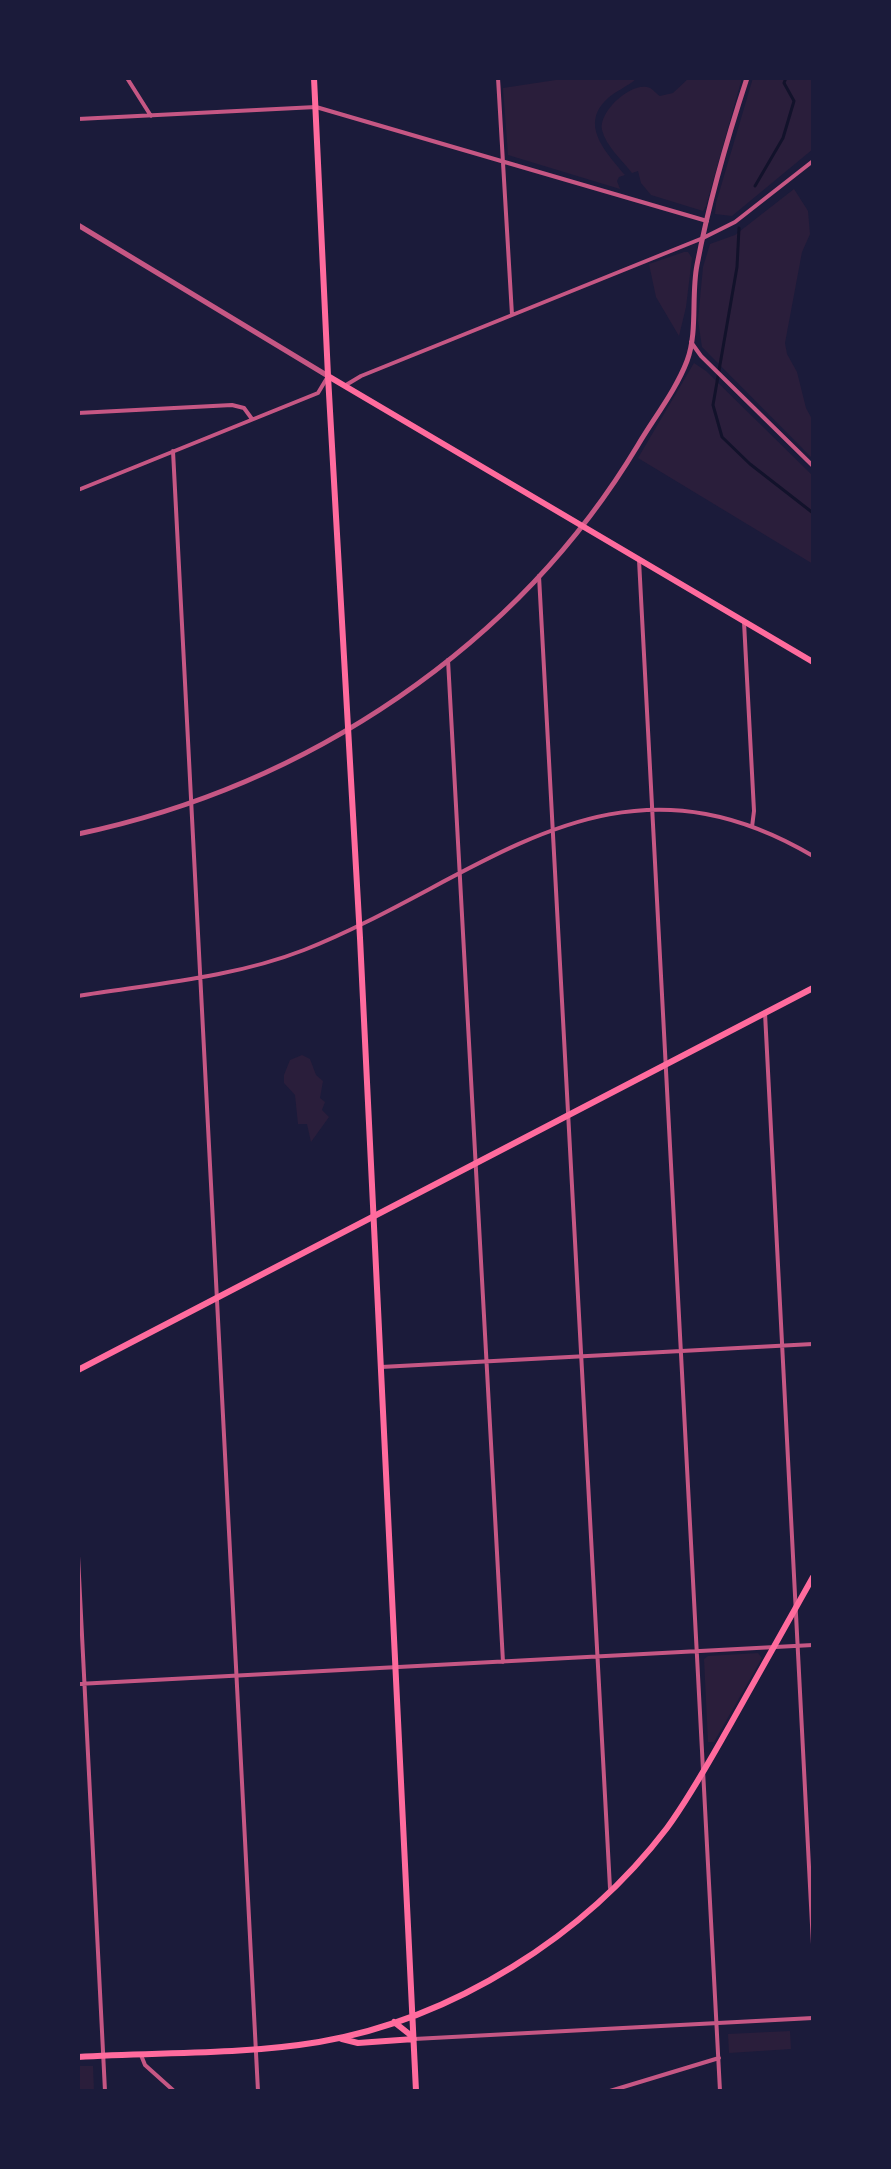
<!DOCTYPE html>
<html>
<head>
<meta charset="utf-8">
<style>
  body { margin:0 }
  #map { position:relative; width:891px; height:2169px; overflow:hidden; background:#1b1b3a; font-family:"DM Sans",sans-serif }
  canvas { display:block }
  .frame { position:absolute; inset:0; border:80px solid #1b1b3a; pointer-events:none }
</style>
</head>
<body>
<div id="map">
<canvas width="891" height="2169"></canvas>
<div class="frame"></div>
</div>
<script>
const ctx = document.querySelector('canvas').getContext('2d');
ctx.lineJoin = 'round';
function paint(path, color) {
  ctx.fillStyle = color;
  ctx.fill(path, 'evenodd');
}
function stroke(path, color, width, dash) {
  ctx.strokeStyle = color;
  ctx.lineWidth = width;
  ctx.lineCap = dash ? 'butt' : 'round';
  ctx.setLineDash(dash || []);
  ctx.stroke(path);
}
const green = new Path2D(`
  M569,78H637C628,87 614,91 605,101C580,127 608,154 625,175L619,177L617,181L620,189L508,155L503,88Z
  M689,78H742L706,206L703,211L651,195L641,183L638,171L632,173C622,160 606,146 602,130C598,111 633,80 650,88C651,88 659,96 660,96L673,93Z
  M753,78H813V149L732,216L715,214L716,203Z
  M794,189L808,211L810,234L802,252L785,343L787,354L797,372L806,408L813,421V459L702,347L698,320L703,267L710,244L735,235Z
  M684,252H688L692,258L686,307L679,336L656,297L649,264Z
  M694,363L706,371L813,476V564L638,458Z
  M302,1055L310,1059L316,1075L323,1081L320,1098L325,1102L322,1110L329,1117L311,1142L307,1124H298L295,1095L284,1083V1075L290,1060Z
  M758,1653L762,1658L714,1742H708L704,1659L708,1656Z
  M790,2031L791,2049L729,2053L728,2034Z
  M78,2066H93L94,2091H78Z`);
const stream = new Path2D(`
  M755,186L783,138L794,101L784,83L786,78
  M739,228L737,267L713,405L722,437L750,464L813,513`);
const minor = new Path2D(`
  M127,78L151,116
  M498,78L512,315
  M78,119L316,107L707,221
  M691,342L701,356L813,466
  M346,385L361,376L703,238L735,222L813,161
  M78,413L232,405L244,408L252,419
  M173,451L258,2091
  M78,490L318,393L327,378
  M639,560L720,2091
  M539,576L610,1888
  M744,622L754,811L752,827
  M448,660L503,1662
  M78,996C153,984 232,978 304,950C483,879 610,736 813,856
  M765,1013L813,1944
  M381,1367L813,1344
  M78,1556L105,2091
  M78,1684L813,1645
  M414,2039L813,2018
  M141,2055L145,2065L174,2091
  M610,2091L719,2058`);
const tertiary = new Path2D(`
  M78,225L328,376
  M78,834C307,786 517,647 638,445C654,418 676,390 687,361C698,332 691,295 697,265C709,202 727,139 747,78`);
const secondary = new Path2D(`
  M328,376L360,938L416,2091
  M394,2022L413,2037
  M342,2039L358,2043L414,2039
  M78,2057C158,2052 240,2055 319,2042C453,2019 585,1936 667,1828C691,1795 710,1760 730,1725C758,1676 785,1626 813,1577`);
const primary = new Path2D(`
  M314,78L328,376L813,662
  M78,1370L813,988`);
paint(green, '#2a1e3b');
stroke(stream, '#12122b', 3);
stroke(minor, '#c65784', 4);
stroke(tertiary, '#c65784', 5);
stroke(secondary, '#ff6b9d', 6);
stroke(primary, '#ff6b9d', 6);
</script>
</body>
</html>
